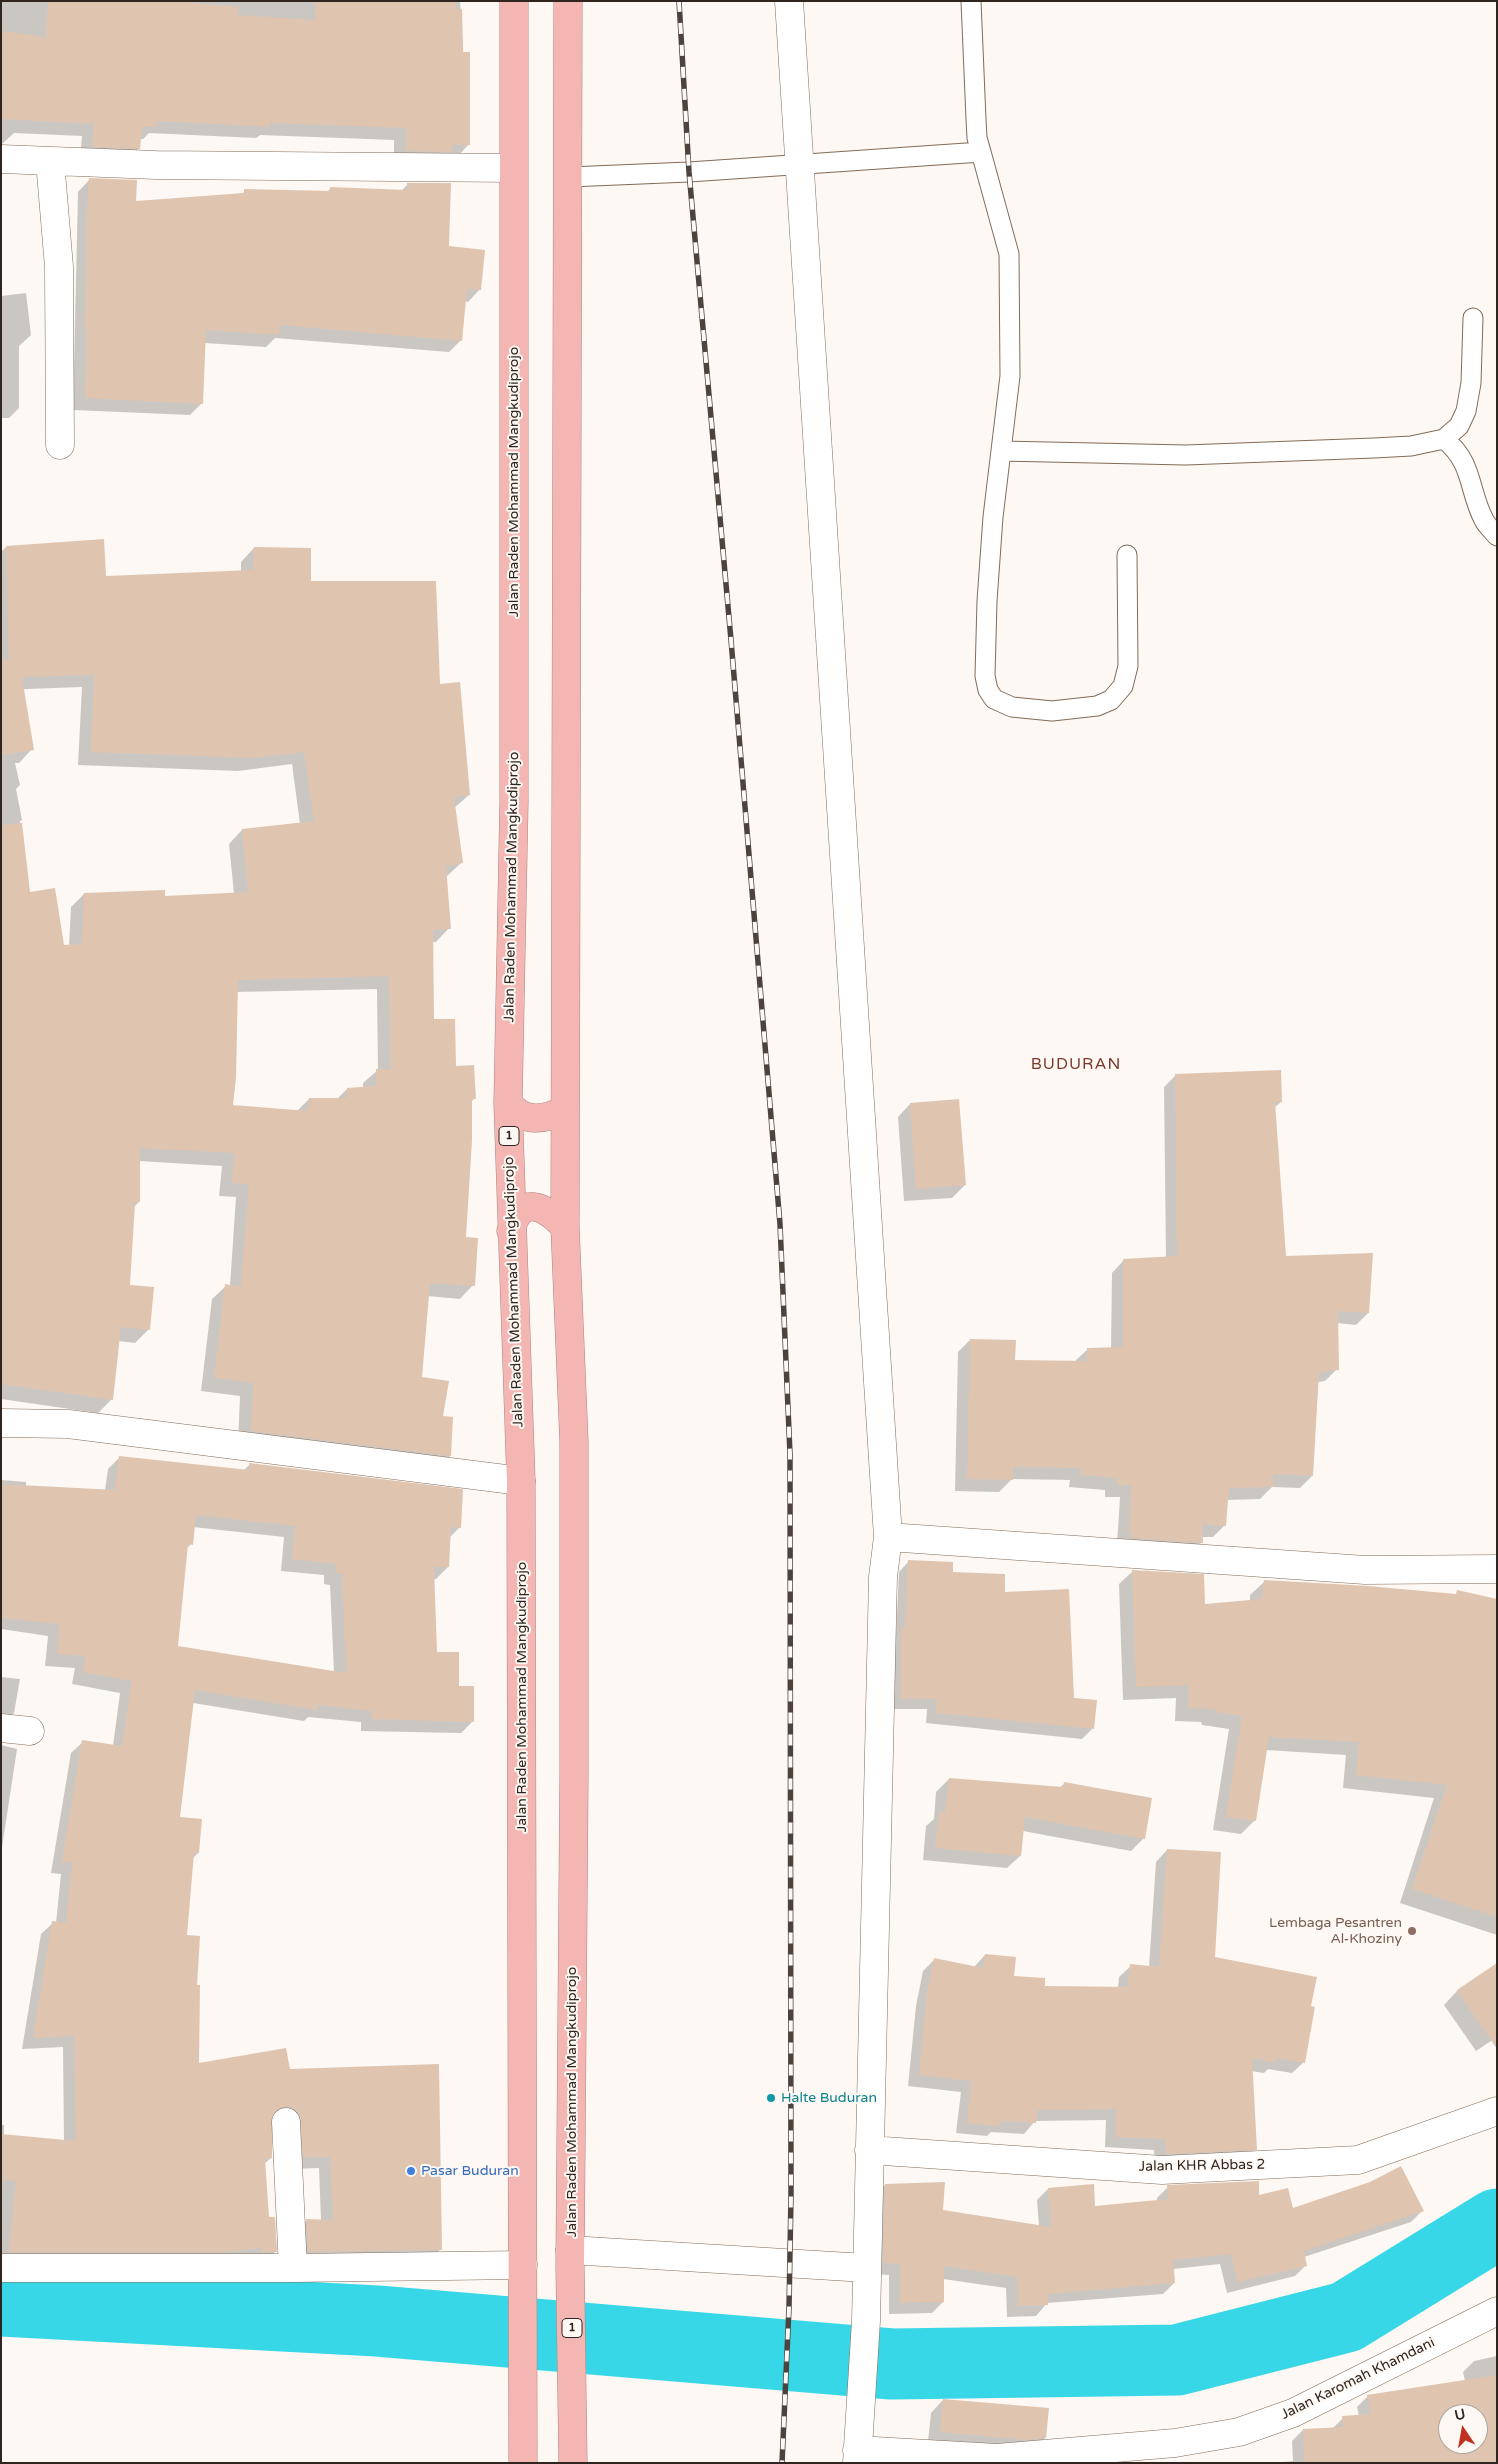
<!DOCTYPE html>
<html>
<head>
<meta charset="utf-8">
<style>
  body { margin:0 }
  #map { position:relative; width:1498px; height:2464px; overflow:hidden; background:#fdf8f3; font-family:"Varela Round",sans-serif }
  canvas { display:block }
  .frame { position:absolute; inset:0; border:2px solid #30251e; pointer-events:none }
  .north { position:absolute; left:1438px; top:2404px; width:50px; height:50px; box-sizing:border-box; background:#fdf8f3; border:1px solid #aba49e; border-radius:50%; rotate:348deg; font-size:14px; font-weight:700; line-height:20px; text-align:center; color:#30251e }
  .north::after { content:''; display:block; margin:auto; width:18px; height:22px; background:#bf3222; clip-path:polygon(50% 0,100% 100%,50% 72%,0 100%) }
</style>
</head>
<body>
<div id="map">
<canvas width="1498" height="2464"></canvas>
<div class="frame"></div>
<div class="north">U</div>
</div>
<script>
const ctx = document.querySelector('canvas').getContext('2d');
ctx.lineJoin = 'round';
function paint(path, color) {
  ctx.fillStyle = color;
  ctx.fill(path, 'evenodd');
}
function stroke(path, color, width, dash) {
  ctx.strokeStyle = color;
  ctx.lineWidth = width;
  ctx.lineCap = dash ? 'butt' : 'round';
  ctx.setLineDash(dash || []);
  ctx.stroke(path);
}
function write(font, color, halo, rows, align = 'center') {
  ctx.font = font + ' "Varela Round",sans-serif';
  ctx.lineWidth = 4;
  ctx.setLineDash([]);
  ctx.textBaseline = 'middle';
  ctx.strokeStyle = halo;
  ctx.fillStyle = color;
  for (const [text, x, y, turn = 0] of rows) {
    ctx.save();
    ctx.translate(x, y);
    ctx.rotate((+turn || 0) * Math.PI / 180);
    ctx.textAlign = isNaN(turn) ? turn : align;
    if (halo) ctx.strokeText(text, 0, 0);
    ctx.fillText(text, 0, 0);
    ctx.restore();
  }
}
const shadow = new Path2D(`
  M1,1H460L469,144L457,157L394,163V140L260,135L256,138L149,133L143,139H139V148L126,161L80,159L82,136L14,133L1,145Z
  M90,179L134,202L241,195L245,191L327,192L331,188L401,191L408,184L448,247L480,289L468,302L464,301L461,340L449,352L275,338L266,347L205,343L202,403L190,415L73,410L78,192Z
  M26,293L31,335L19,346V408L9,418H1V296Z
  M6,547L105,578L241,572V562L254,548L309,582L439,686L469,795L454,808L461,863L446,877L449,928L436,942H432L433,1020L454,1067L475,1098L470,1103L464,1238L473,1285L460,1299L427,1296L421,1378L441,1417L452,1418L450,1456L436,1469L238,1444L240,1396L201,1391L212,1299L226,1286H230L236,1197L219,1196L222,1166L139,1161V1202L134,1207L129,1286L148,1330L135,1343L118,1341L111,1400L98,1413L1,1399V720L32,749L19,763H15L20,785L16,789L22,820L20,821L29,894L63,947L69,946L71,907L84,894L164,898L234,894L229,844L242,830L300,824L292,764L238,771L78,765L82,687L1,690V552ZM377,989L378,1070L363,1083V1088L347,1089L337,1099H309L296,1112L231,1106L236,992Z
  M1176,1075L1281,1102L1274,1108L1285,1257L1368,1313L1356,1325L1337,1323V1369L1325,1381L1318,1382L1312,1476L1300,1488L1272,1487L1260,1499L1227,1500L1225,1525L1213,1537H1201V1543L1189,1555L1117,1545L1120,1497H1105V1490L1069,1487L1070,1480L1012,1479L999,1492L955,1491L958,1352L970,1340L1014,1361H1075L1088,1349H1111L1112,1273L1124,1260L1166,1258L1164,1087Z
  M910,1104L965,1185L952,1198L904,1201L898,1117Z
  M120,1457L243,1471L250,1464L460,1527L449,1538L448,1567L436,1579H433L436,1653L458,1687L473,1721L461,1733L361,1731V1722L308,1717L304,1721L193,1703L179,1818L198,1853L192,1859L186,1936L196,1986L198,2064L289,2070L440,2250L428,2262L296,2264L295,2232L307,2220H321L319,2168L292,2169L282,2120L273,2118H271V2158L264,2164L268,2218L275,2252L263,2264H1V2125H4V2135L64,2141L63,2047L22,2049L41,1934L53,1923H56L61,1874L51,1873L71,1753L83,1742L113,1746L120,1693L72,1684L75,1668L45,1666L48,1636L1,1629V1480L26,1482V1486L105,1490L108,1469ZM193,1527L284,1537L281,1571L324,1575V1584L330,1585L334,1672L176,1647L186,1549L191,1544Z
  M909,1561L952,1574L1003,1593L1092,1729L1082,1739L926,1723L927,1709H892L891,1639L896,1635L899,1572Z
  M1133,1571L1203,1605L1250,1602V1595L1264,1582L1497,1646V1935L1400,1903L1434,1798L1343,1788L1346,1755L1266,1750L1255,1820L1241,1834L1213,1830L1229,1729L1202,1725L1201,1722L1175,1721L1176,1698L1123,1700L1119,1584Z
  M1,1677L20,1679L14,1713L1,1725Z
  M1,1745L17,1749L1,1854Z
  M949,1779L1059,1788L1064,1784L1144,1838L1131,1851L1023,1831L1020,1856L1007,1868L923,1860L926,1826L934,1819L936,1792Z
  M1167,1850L1213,1958L1310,2007L1304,2062L1292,2073L1268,2069L1264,2073L1251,2071L1255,2149L1244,2160L1155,2165L1154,2150L1105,2147L1106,2120L1035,2121L1024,2134L991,2132L987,2136L956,2133L961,2092L908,2086L916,2006L923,1971L935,1959L974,1967L985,1955L1013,1977L1043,1987L1118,1988L1119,1977L1131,1966L1149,1967L1156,1862Z
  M1497,1964V2037L1476,2051L1444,2005L1457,1991Z
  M885,2185L942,2211L1039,2226L1037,2200L1048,2189L1094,2207L1157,2201V2198L1168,2187L1258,2196L1292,2209L1422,2211L1411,2222L1304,2257L1306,2265L1295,2276L1227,2293L1220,2264L1173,2269L1174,2283L1163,2294L1047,2303L1036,2316L1007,2317L1006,2288L943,2279V2302L932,2313L889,2314V2275L872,2274L874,2196Z
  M1497,2356V2463H1272L1293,2461L1292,2441L1303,2430L1332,2429L1343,2418L1359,2416L1357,2407L1368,2396L1465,2381L1463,2372L1474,2361ZM1448,2414H1478V2444H1448Z
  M943,2400L1045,2438L1032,2450L927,2451L931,2413Z`);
const river = new Path2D(`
  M1,2301L377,2321L892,2364L1177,2360L1346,2317L1497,2224`);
const building = new Path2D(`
  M48,1H170L238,7L237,15L315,20L316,1H456V9H462L463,52H470V145H452V152L406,151V128L270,123V127L157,121L156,127H142L140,149L92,147L94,124L1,119V31L46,37Z
  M89,178L137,180L136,201L244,193V189L330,191V187L407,190V183H451L449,246L485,250L481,290L467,289L462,341L280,325L279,335L206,330L203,404L85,398L87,330H85L87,210Z
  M104,539L106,576L253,570L254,547L311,548V581H436L440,684L460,682L470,795L454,797L463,863L446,866L451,929L433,930L434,1019H455L456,1066L474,1065L476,1099H472V1140L466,1237L478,1238L475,1286L430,1283L422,1377L449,1381L443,1416L453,1417L451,1456L251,1431L253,1383L214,1378L225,1284L241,1287L249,1184L232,1183L234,1153L140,1148V1202H135L130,1285L154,1287L150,1330L121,1327L113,1400L1,1384V825L22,823L30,892L55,888L64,945L82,944L84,893L165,890V896L248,892L242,829L314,821L304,752L252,758L91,752L94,675L22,677L34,750L1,755V660L9,659L6,546ZM389,976L391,1069H376V1086L347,1088V1098H309L308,1111L233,1105L236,1078L238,980Z
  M1281,1070L1282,1102H1275L1286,1256L1373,1253L1369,1313L1338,1311L1339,1370L1319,1372L1313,1476L1273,1474V1487L1229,1488L1226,1526L1202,1524L1203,1543L1131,1538V1533H1129L1131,1485H1117V1478L1081,1475V1468L1013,1467V1480L967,1479L970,1339L1016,1340L1015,1360L1087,1361V1348L1123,1347V1259L1177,1256L1175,1074Z
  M959,1099L966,1185L916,1189L910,1103Z
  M119,1456L249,1470V1463L463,1489L461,1528L451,1527L449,1567H434L437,1652H459V1686H474V1722L372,1719V1711L318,1705L317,1710L195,1690L180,1817L202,1819L199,1853H194L187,1935L200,1936L197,1985H200L199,2063L286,2048L290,2069L439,2064L442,2250L308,2252L306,2219L333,2220L330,2157H303L299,2114L294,2108L286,2106L278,2109L272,2115V2158L265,2159L269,2217H275L277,2252H262V2248L223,2252H9L16,2181L1,2180V2134L76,2141L74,2036L33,2038L52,1921L66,1923L72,1863L62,1861L82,1740L122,1746L132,1681L83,1672L86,1656L57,1654L59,1624L1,1618V1484L115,1490ZM196,1515L295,1526L292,1559L336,1564L335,1573H342L346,1673L178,1646L188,1544L193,1545Z
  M908,1560L953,1562V1572L1005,1574V1592L1069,1589L1074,1698L1097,1700L1094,1729L936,1713L937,1699H901V1628L905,1627Z
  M1132,1570L1204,1574L1205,1604L1262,1599L1264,1580L1368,1586L1456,1594L1457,1590L1497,1599V1917L1412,1889L1447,1785L1356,1775L1359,1742L1269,1737L1256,1821L1226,1817L1242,1716L1215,1712V1709L1188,1708L1189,1685L1136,1687Z
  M949,1778L1063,1787L1064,1782L1152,1798L1145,1839L1025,1817L1021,1856L935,1848L939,1812L945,1813Z
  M1167,1849L1221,1852L1215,1957L1317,1977L1311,2006L1315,2007L1305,2063L1277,2058L1276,2063L1252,2058L1257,2150L1166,2154L1165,2139L1116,2137V2109L1037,2110L1036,2123L1000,2121L999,2126L967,2123L971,2081L919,2075L927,1994L934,1958L983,1968L985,1954L1016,1957L1014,1976L1045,1978V1986L1128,1987L1130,1964L1159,1967Z
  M1497,1963V2049L1457,1990Z
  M1401,2166L1424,2211L1304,2251L1307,2266L1238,2282L1231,2254L1173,2260L1175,2283L1048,2294V2305L1018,2306L1017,2277L944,2266V2302L900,2303V2264L883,2263L885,2184L945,2182L943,2210L1051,2227L1048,2188L1094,2184L1095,2206L1168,2199L1167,2185L1259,2181V2195L1288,2188L1293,2208L1370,2182Z
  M1497,2375V2463H1304L1303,2429L1343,2427L1342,2416L1371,2414L1367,2395ZM1448,2414H1478V2444H1448Z
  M943,2399L1049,2408L1046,2438L1027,2440L940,2432Z`);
const lane = new Path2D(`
  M981,152L1009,254L1010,376L993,517L987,601L985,676L988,690L994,699L1012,707L1052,711L1097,706L1111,700L1123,686L1128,666L1127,555
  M569,177L689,172L981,152L977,138L976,119L971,1
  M1444,439C1474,463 1468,490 1484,520C1487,526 1493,531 1497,536
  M1001,451L1186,455L1374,448L1411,446L1444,439L1459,426L1466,411L1471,383L1473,318`);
const street = new Path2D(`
  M789,1L888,1537
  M1,159L156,165L513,168
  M50,161L59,267L60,445
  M1,1423L68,1424L521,1481
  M1,1728L30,1731
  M286,2122L293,2268
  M869,2150L1162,2170L1358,2160L1497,2111
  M570,2250L866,2268
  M1,2268H293L523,2265
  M857,2450L997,2458L1175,2443L1239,2432L1293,2413L1497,2311
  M857,2463L866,2321L883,1577L888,1537L1365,1570L1497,1569`);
const highway = new Path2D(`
  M514,1V801L508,1103L521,1481L523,2463
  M568,1L565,1227L574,1442V1774L570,2266L573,2463
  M508,1103C523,1123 544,1121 565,1109
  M511,1231C520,1193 545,1206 565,1227`);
const rail = new Path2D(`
  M679,1L689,172L731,640L780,1224L790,1454L791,2196L789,2308L782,2463`);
const markers = [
  [1412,1931,5,"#8d6e63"],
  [771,2098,5,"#0f9aa8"],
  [411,2171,5,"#3f7fe0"]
];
const shields = [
  [509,1136,20],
  [572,2328,20]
];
const shieldNames = [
  ["1",509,1136],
  ["1",572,2328]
];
const streetNames = [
  ["Jalan Raden Mohammad Mangkudiprojo",514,482,-90],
  ["Jalan Raden Mohammad Mangkudiprojo",512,887,-89],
  ["Jalan Raden Mohammad Mangkudiprojo",514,1292,-92],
  ["Jalan Raden Mohammad Mangkudiprojo",522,1697,-90],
  ["Jalan Raden Mohammad Mangkudiprojo",572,2102,-90],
  ["Jalan KHR Abbas 2",1202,2166,-1],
  ["Jalan Karomah Khamdani",1358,2379,-26]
];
const educationNames = [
  ["Lembaga Pesantren",1402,1923],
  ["Al-Khoziny",1402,1939]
];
const cultureNames = [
  ["Halte Buduran",781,2098]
];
const shopNames = [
  ["Pasar Buduran",421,2171]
];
const quarterNames = [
  ["BUDURAN",1076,1065]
];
paint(shadow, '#0003');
stroke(river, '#38d7e7', 71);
paint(building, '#dfc4b0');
stroke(lane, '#836b58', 21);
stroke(street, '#836b58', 29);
stroke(highway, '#af837f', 29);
stroke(lane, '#fff', 19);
stroke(street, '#fff', 28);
stroke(highway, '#f3b6b3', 28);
stroke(rail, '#4d433c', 5.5);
stroke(rail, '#fdf8f3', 4, [11]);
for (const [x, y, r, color] of markers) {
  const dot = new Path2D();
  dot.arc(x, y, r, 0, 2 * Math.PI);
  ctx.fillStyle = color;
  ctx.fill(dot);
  stroke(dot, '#fdf8f3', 2);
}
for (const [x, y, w] of shields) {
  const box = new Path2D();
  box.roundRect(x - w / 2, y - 9.5, w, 19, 4);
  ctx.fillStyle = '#fdf8f3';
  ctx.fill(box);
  stroke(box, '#30251e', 1);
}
write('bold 12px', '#30251e', null, shieldNames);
write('14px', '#30251e', '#fdf8f3', streetNames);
write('14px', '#785e54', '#fdf8f3', educationNames, 'right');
write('14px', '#0d838f', '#fdf8f3', cultureNames, 'left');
write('14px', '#366cbe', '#fdf8f3', shopNames, 'left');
ctx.letterSpacing = '1px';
write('16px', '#7d372c', '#fdf8f3', quarterNames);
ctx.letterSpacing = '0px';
</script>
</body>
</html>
